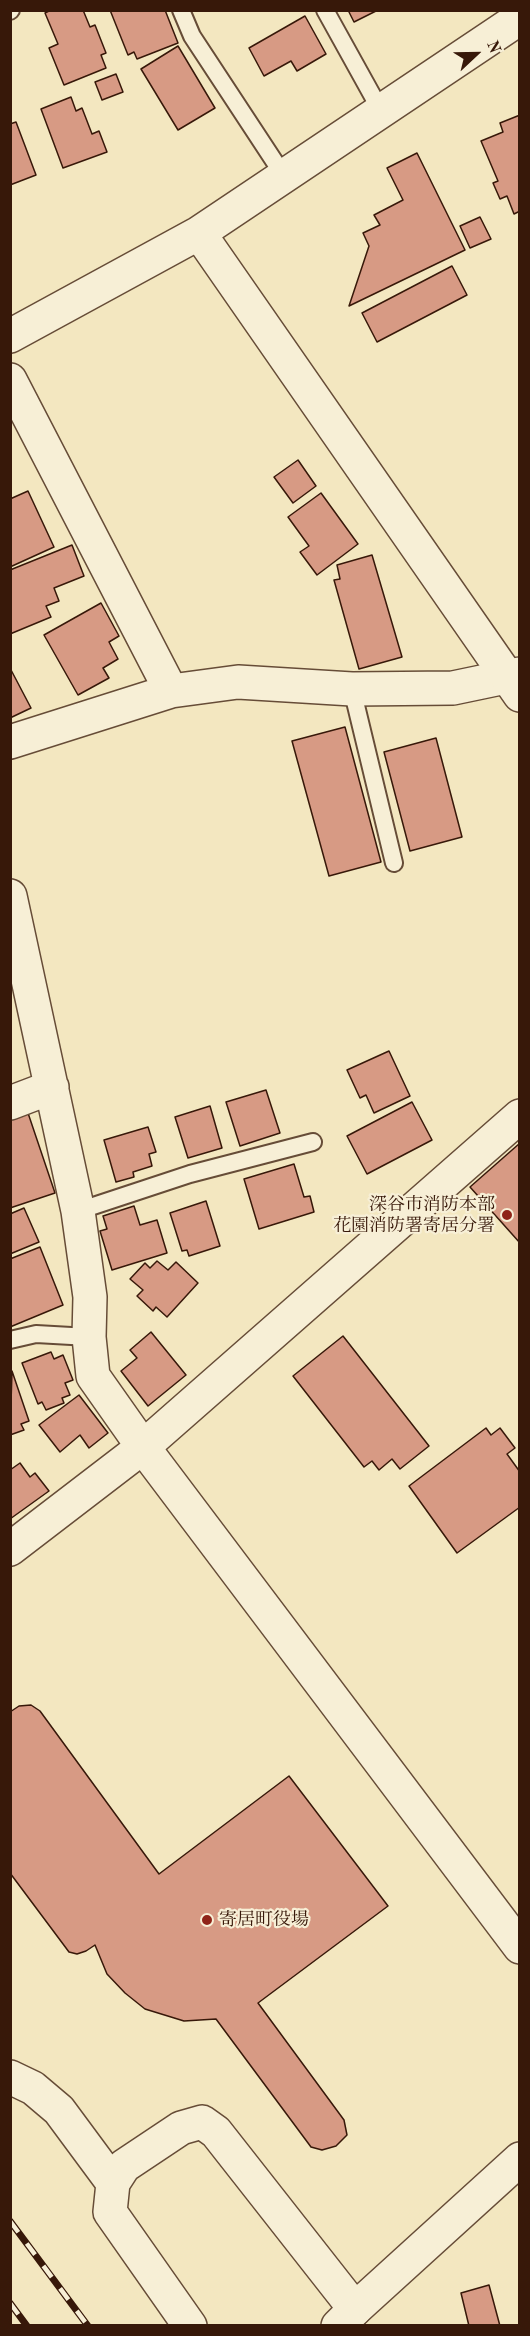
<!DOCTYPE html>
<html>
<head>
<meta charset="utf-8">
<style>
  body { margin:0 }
  #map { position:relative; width:530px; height:2336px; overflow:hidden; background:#f3e7c0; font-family:"Old Standard TT",serif }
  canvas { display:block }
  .frame { position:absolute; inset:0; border:12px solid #371809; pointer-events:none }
  .north { position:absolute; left:446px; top:24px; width:60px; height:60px; -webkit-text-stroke:4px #f7efd6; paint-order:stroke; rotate:68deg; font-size:16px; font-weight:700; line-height:24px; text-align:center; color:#371809 }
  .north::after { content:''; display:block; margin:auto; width:21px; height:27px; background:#371809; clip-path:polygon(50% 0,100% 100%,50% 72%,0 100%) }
</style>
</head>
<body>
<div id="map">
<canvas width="530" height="2336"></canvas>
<div class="frame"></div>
<div class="north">N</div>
</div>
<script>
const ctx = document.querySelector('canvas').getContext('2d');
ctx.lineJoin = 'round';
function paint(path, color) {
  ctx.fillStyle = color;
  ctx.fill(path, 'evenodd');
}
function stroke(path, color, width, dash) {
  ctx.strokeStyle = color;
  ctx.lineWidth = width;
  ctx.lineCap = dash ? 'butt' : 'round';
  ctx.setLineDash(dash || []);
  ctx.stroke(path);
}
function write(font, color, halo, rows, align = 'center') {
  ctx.font = font + ' "Old Standard TT","Noto Serif JP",serif';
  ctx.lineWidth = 4.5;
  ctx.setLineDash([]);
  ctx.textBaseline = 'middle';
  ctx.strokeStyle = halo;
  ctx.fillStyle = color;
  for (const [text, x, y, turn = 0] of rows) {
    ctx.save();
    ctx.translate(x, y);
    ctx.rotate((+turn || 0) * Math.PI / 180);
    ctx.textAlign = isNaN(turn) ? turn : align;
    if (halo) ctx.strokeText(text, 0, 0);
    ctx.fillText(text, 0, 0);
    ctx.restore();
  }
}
const building = new Path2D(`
  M51,10H83L90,27L95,25L106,53L101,55L106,68L64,85L49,48L58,44L45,13Z
  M110,10H165L178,43L137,59L134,52L128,55Z
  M348,10H378L354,22Z
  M305,16L326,54L297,71L291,61L264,76L249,48Z
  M178,46L215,108L178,130L141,69Z
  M116,74L123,92L102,100L95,82Z
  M71,97L76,111L82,108L92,134L99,131L107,152L63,168L41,109Z
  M520,115V211L514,214L507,196L500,199L493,183L498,181L481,141L503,132L500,123Z
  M16,122L36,175L10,185V124Z
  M417,153L465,250L349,306L369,246L363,233L380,225L374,215L403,200L387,168Z
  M480,217L491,239L470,248L460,226Z
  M452,266L467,295L377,342L362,313Z
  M298,460L316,486L293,503L274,477Z
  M28,491L54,547L10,567V499Z
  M321,493L358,544L317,575L300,552L309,546L288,517Z
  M72,545L84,576L54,588L59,601L46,606L51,617L10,634V570Z
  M372,555L402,657L359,669L334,580L340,579L337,565Z
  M101,603L119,636L109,642L118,659L103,668L109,678L78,695L44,635Z
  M10,668L31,708L10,718Z
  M345,727L381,862L329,876L292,741Z
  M436,738L462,837L410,851L384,752Z
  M389,1051L410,1096L374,1113L366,1095L360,1098L347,1070Z
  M266,1090L280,1133L240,1146L226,1102Z
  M412,1102L432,1140L367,1174L347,1136Z
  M210,1106L222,1148L188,1158L175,1117Z
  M28,1113L55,1193L10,1208V1119Z
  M148,1127L156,1152L149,1154L152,1166L133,1172L134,1177L116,1182L104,1140Z
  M520,1143V1243L470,1187Z
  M294,1164L304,1197L310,1196L314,1212L259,1229L244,1179Z
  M206,1201L220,1246L189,1256L187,1250L182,1251L170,1213Z
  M134,1206L140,1225L157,1220L167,1253L112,1270L100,1231L107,1229L103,1216Z
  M24,1208L39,1242L10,1254V1214Z
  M40,1247L63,1305L10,1327V1259Z
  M157,1261L168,1270L176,1262L198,1283L167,1317L156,1307L153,1311L137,1296L143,1290L130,1279L145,1263L150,1268Z
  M151,1332L186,1375L148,1406L121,1371L137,1358L130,1350Z
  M343,1336L429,1446L400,1469L392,1459L379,1470L372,1461L364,1467L293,1376Z
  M51,1352L54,1359L63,1355L73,1380L65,1383L70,1395L62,1398L64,1403L46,1410L42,1402L38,1404L22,1363Z
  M12,1371L29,1421L21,1424L24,1430L10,1435Z
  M79,1395L108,1433L89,1448L80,1435L60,1452L39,1425Z
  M486,1428L491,1435L500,1428L515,1448L507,1454L520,1472V1507L457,1553L409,1486Z
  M20,1463L30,1477L35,1473L49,1491L10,1519V1470Z
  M31,1705L40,1711L159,1874L289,1776L388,1906L258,2003L344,2120L347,2135L336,2146L322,2150L311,2147L216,2019L184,2021L145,2009L125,1993L107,1974L95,1945L86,1951L77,1954L69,1952L10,1873V1712L19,1706Z
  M489,2285L500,2326H469L461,2293Z`);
const service = new Path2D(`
  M181,10L192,36L284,176
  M325,10L381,111
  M10,11L11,10
  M352,689L394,863
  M78,1211L190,1174L313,1142
  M10,1340L36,1334L89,1337`);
const minor = new Path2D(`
  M10,380L171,691
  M10,742L171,691L238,682L352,689L453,688L520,674
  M10,896L78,1211L90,1297L89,1337L93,1376L143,1447
  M10,1103L52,1087
  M10,1549L143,1447L520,1116
  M10,2077L33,2088L59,2110L113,2183
  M190,2326L110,2212L113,2183L124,2166L181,2128L202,2122L216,2132L355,2309L338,2326`);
const tertiary = new Path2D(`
  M199,233L520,695
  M10,336L199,233L520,18
  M143,1447L520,1947
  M355,2309L520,2159`);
const rail = new Path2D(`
  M10,2221L88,2326
  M10,2303L27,2326`);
const markers = [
  [507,1215,6,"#8f2418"],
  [207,1920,6,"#8f2418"]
];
const poiNames = [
  ["深谷市消防本部",495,1205],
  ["花園消防署寄居分署",495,1226],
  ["寄居町役場",219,1920,"left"]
];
paint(building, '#d79a84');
stroke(building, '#371809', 1.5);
stroke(service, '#664c37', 20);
stroke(minor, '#664c37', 36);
stroke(tertiary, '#664c37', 36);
stroke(service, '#f7efd6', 16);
stroke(minor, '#f7efd6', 33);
stroke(tertiary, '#f7efd6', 33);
stroke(rail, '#371809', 7);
stroke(rail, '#f7efd6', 4.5, [14]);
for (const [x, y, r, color] of markers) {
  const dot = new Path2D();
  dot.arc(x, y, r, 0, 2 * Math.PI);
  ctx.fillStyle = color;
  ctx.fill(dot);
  stroke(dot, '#f7efd6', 2);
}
write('18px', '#371809', '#f7efd6', poiNames, 'right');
</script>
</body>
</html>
